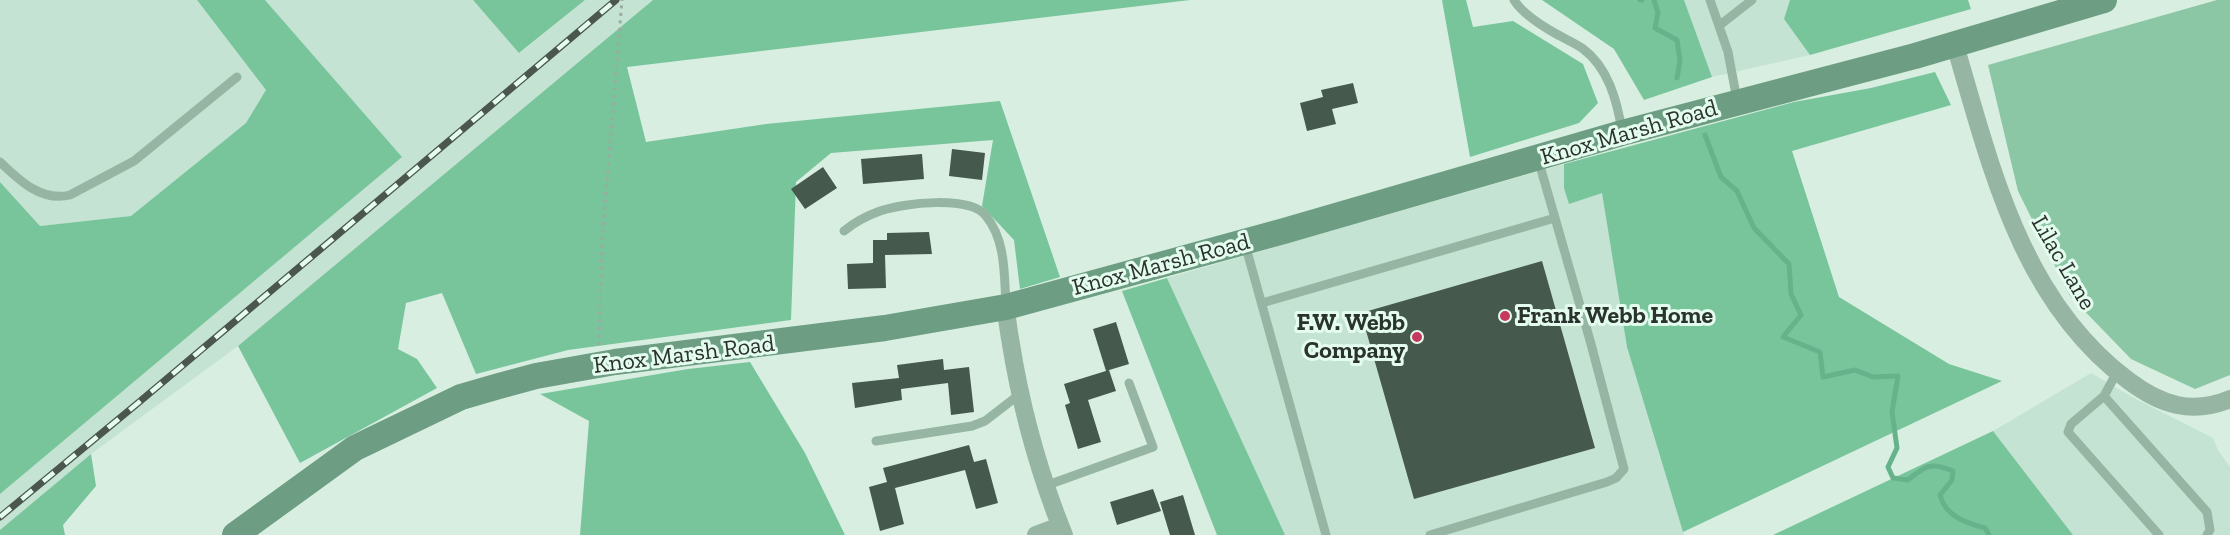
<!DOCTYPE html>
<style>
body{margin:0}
canvas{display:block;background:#d7eee0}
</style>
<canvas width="2230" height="535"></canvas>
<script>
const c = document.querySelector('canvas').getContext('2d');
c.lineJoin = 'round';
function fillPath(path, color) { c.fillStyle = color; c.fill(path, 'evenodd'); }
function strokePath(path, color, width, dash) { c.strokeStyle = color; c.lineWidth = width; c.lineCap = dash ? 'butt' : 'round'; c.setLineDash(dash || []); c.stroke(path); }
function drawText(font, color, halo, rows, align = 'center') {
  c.font = font + ' "Zilla Slab",serif'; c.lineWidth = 6; c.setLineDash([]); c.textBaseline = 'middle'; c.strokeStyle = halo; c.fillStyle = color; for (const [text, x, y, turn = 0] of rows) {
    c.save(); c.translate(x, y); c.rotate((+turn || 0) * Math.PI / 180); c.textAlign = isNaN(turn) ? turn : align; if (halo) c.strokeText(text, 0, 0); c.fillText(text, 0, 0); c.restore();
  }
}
fillPath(new Path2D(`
 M 0,0 L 197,0 L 267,90 L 246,123 L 131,216 L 40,226 L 0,182 Z
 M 265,0 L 473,0 L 520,53 L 585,0 L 653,0 L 238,346 L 91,454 L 0,530 L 0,494 L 401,157 Z
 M 1684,0 L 1790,0 L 1784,19 L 1810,55 L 1712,77 Z
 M 1564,164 L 1564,188 L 1602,192 L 1627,347 L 1684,535 L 1285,535 L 1167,278 Z
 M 2091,373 L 2136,399 L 2213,438 L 2218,450 L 2230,467 L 2230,535 L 2073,535 L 1993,431 Z`), '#c5e3d2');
fillPath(new Path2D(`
 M 2217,0 L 2230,0 L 2230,375 L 2195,389 L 2131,359 L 2070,296 L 2018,191 L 1988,65 Z`), '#8bc6a5');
fillPath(new Path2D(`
 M 197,0 L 265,0 L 402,157 L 0,494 L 0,182 L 40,226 L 131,216 L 246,123 L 266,90 Z
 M 473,0 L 585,0 L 519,53 Z
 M 653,0 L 1190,0 L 627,67 L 646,142 L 766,124 L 1000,101 L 1060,277 L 1020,289 L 1014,240 L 982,206 L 993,140 L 831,153 L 796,182 L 791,320 L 568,350 L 476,374 L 442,293 L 406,303 L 398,349 L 417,359 L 437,388 L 300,463 L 238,346 Z
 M 1442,0 L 1466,0 L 1473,27 L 1513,21 L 1583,64 L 1598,103 L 1579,123 L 1470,157 Z
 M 1542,0 L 1684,0 L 1712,77 L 1644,100 L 1614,49 Z
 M 1790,0 L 1968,0 L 1971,9 L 1810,55 L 1784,19 Z
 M 1935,72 L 1951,105 L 1792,151 L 1839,297 L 1949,364 L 2002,381 L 1683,532 L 1627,347 L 1602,193 L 1569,204 L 1564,188 L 1564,164 L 1794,102 L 1871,88 Z
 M 1167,278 L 1285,535 L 1217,535 L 1122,291 Z
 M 750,362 L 805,453 L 845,535 L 580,535 L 589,421 L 540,394 L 688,369 Z
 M 1993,431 L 2073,535 L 1773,535 Z
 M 91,454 L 96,486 L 63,525 L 65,535 L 0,535 L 0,530 Z`), '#78c59c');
strokePath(new Path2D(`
 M 1640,0 L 1642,0
 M 1654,0 L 1658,13 L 1655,28 L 1677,40 L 1680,61 L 1677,78
 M 1705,135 L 1721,177 L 1737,191 L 1754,228 L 1789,264 L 1791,294 L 1801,315 L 1783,337 L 1820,352 L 1823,377 L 1855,370 L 1873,377 L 1898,376 L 1892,412 L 1897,448 L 1888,467 L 1893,478 L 1908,480 C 1926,465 1931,462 1953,471 L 1952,480 L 1940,495 C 1945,516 1966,523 1985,528 L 1989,535`), '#66b38b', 5);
fillPath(new Path2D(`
 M 1353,83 L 1358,103 L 1332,109 L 1336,124 L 1307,131 L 1300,103 L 1323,97 L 1321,90 Z
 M 952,149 L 985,153 L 982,180 L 949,176 Z
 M 922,154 L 924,179 L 863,184 L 861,159 Z
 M 823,167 L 837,188 L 805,209 L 791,189 Z
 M 929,232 L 932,254 L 885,255 L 886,288 L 848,289 L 847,264 L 873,263 L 873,240 L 887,240 L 887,233 Z
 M 1542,261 L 1595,448 L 1414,499 L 1361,313 Z
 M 1116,322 L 1129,364 L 1106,371 L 1093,329 Z
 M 943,359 L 944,370 L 969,367 L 974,412 L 951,415 L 948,383 L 901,389 L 902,400 L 855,408 L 852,383 L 899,378 L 897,365 Z
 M 1109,370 L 1116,391 L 1088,400 L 1101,442 L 1078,449 L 1065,405 L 1070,403 L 1064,384 Z
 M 969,445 L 974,462 L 986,459 L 998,503 L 976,509 L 965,470 L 895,488 L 904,524 L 880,531 L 869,487 L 887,482 L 883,468 Z
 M 1153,489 L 1161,511 L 1117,525 L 1110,502 Z
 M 1183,495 L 1195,535 L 1170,535 L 1160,502 Z`), '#45594d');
strokePath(new Path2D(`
 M 599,345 L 602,241 L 622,0`), '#9aaca1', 3, [3, 4.5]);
strokePath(new Path2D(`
 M 1514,0 C 1523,14 1539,24 1553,32 C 1563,38 1573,42 1582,48 C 1608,67 1617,100 1622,131
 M 1710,0 L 1728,52 L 1737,100
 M 1720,25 L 1752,0
 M 0,162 C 19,180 41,202 70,195 L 134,161 L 237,77
 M 844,231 C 855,222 866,216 880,211 C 903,203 970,195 986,216 C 1006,241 1004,274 1006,304
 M 1245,244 L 1326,535
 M 1262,303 L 1555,218 L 1538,159
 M 2117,372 L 2104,396 L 2071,424 L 2068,432 L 2159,535
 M 2104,396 L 2207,512 L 2210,530 L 2207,535
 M 876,441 L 972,426 L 985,421 L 1020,394
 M 1045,486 L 1153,447 L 1129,383
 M 1430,535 L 1607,482 L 1616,478 L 1624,469 L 1591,344 L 1555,218`), '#96b6a3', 9);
strokePath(new Path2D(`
 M 1955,45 C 1991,167 2021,301 2129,381 C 2161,405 2192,415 2230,399
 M 1006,307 C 1007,325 1011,343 1014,362 C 1025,422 1041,478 1064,535
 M 1036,535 L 1060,526`), '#96b6a3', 18);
strokePath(new Path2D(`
 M 235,535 L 355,448 L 461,397 L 499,386 L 536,376 L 615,362 L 885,328 L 1006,307 L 1284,231 L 1622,133 L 1915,56 L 2104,0`), '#6d9d82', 26);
const rail = new Path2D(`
 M 0,517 L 138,403 L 616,0`);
strokePath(rail, '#4b564f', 7);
strokePath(rail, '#e4fcee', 4.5, [14]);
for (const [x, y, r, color] of [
 [1505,316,6,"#c7385e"],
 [1417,337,6,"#c7385e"]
]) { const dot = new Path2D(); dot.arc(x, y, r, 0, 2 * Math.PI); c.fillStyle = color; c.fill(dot); strokePath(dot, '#e4fcee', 2); }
drawText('24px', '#2a332e', '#e4fcee', [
 ["Knox Marsh Road",1629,133,-16],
 ["Lilac Lane",2063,263,60],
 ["Knox Marsh Road",1161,265,-15],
 ["Knox Marsh Road",684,355,-7]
]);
drawText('bold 24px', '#2a332e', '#e4fcee', [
 ["Frank Webb Home",1517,316],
 ["F.W. Webb",1405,323,"right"],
 ["Company",1405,351,"right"]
], 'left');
</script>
